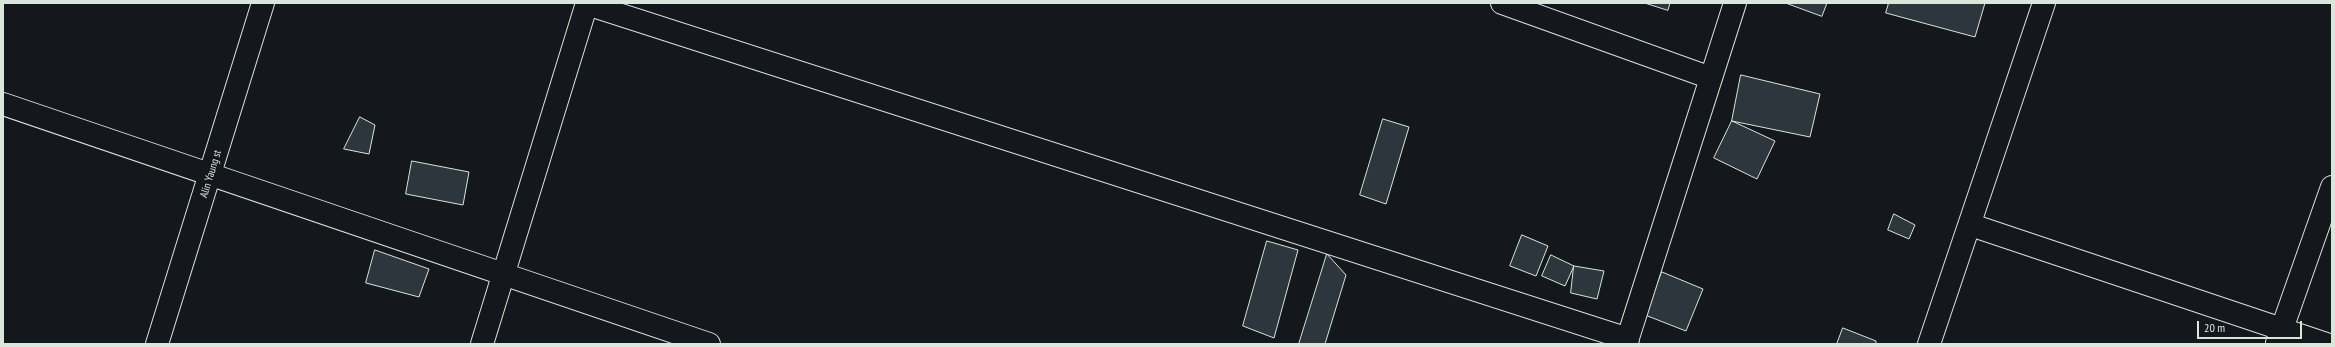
<!DOCTYPE html>
<style>
body{margin:0}
#map{position:relative;width:2335px;height:347px;overflow:hidden;background:#14181c;font-family:"PT Sans Narrow",sans-serif}
canvas{display:block}
.frame{position:absolute;inset:0;border:4px solid #d8e6dc;pointer-events:none}
.scale{position:absolute;left:2197px;top:321px;width:105px;height:18px;box-sizing:border-box;border:2px solid #d8e6dc;border-top:0;padding-left:5px;font-size:12px;line-height:14px;white-space:nowrap;color:#d8e6dc;-webkit-text-stroke:3px #14181c;paint-order:stroke}
</style>
<div id="map">
<canvas width="2335" height="347"></canvas>
<div class="frame"></div>
<div class="scale">20 m</div>
</div>
<script>
const c = document.querySelector('canvas').getContext('2d');
c.lineJoin = 'round';
function fillPath(path, color) { c.fillStyle = color; c.fill(path, 'evenodd'); }
function strokePath(path, color, width, dash) { c.strokeStyle = color; c.lineWidth = width; c.lineCap = dash ? 'butt' : 'round'; c.setLineDash(dash || []); c.stroke(path); }
function drawText(font, color, halo, rows, align = 'center') {
  c.font = font + ' "PT Sans Narrow",sans-serif'; c.lineWidth = 3; c.setLineDash([]); c.textBaseline = 'middle'; c.strokeStyle = halo; c.fillStyle = color; for (const [text, x, y, turn = 0] of rows) {
    c.save(); c.translate(x, y); c.rotate((+turn || 0) * Math.PI / 180); c.textAlign = isNaN(turn) ? turn : align; if (halo) c.strokeText(text, 0, 0); c.fillText(text, 0, 0); c.restore();
  }
}
const building = new Path2D(`
 M 1645,3 L 1670,3 L 1668,10 Z
 M 1786,3 L 1827,3 L 1822,16 Z
 M 1889,3 L 1985,3 L 1975,37 L 1886,13 Z
 M 1741,75 L 1820,94 L 1810,137 L 1732,121 Z
 M 360,117 L 375,125 L 369,154 L 344,149 Z
 M 1383,119 L 1409,127 L 1386,204 L 1360,195 Z
 M 1732,121 L 1775,141 L 1757,179 L 1714,158 Z
 M 412,161 L 469,172 L 463,205 L 406,194 Z
 M 1894,214 L 1915,225 L 1909,239 L 1888,230 Z
 M 1522,235 L 1548,246 L 1536,276 L 1510,266 Z
 M 1267,241 L 1298,250 L 1274,338 L 1243,326 Z
 M 375,250 L 429,269 L 419,297 L 366,283 Z
 M 1327,254 L 1346,275 L 1325,344 L 1299,344 Z
 M 1551,255 L 1574,266 L 1565,286 L 1542,276 Z
 M 1574,266 L 1604,271 L 1597,299 L 1571,293 Z
 M 1662,272 L 1703,289 L 1686,331 L 1645,315 Z
 M 1843,328 L 1876,341 L 1876,344 L 1837,344 Z`);
fillPath(building, '#2c363c');
strokePath(building, '#d8e6dc', 1);
const street = new Path2D(`
 M 1502,3 L 1711,78
 M 587,4 L 1628,339
 M 3,104 L 709,344
 M 1971,225 L 2326,344
 M 2277,343 L 2332,187
 M 157,344 L 263,3
 M 482,344 L 587,3
 M 1626,344 L 1735,3
 M 1929,344 L 2044,3`);
strokePath(street, '#d8e6dc', 24);
strokePath(street, '#14181c', 22);
drawText('11px', '#d8e6dc', '#14181c', [
 ["Alin Yaung st",211,174,-73]
]);
</script>
